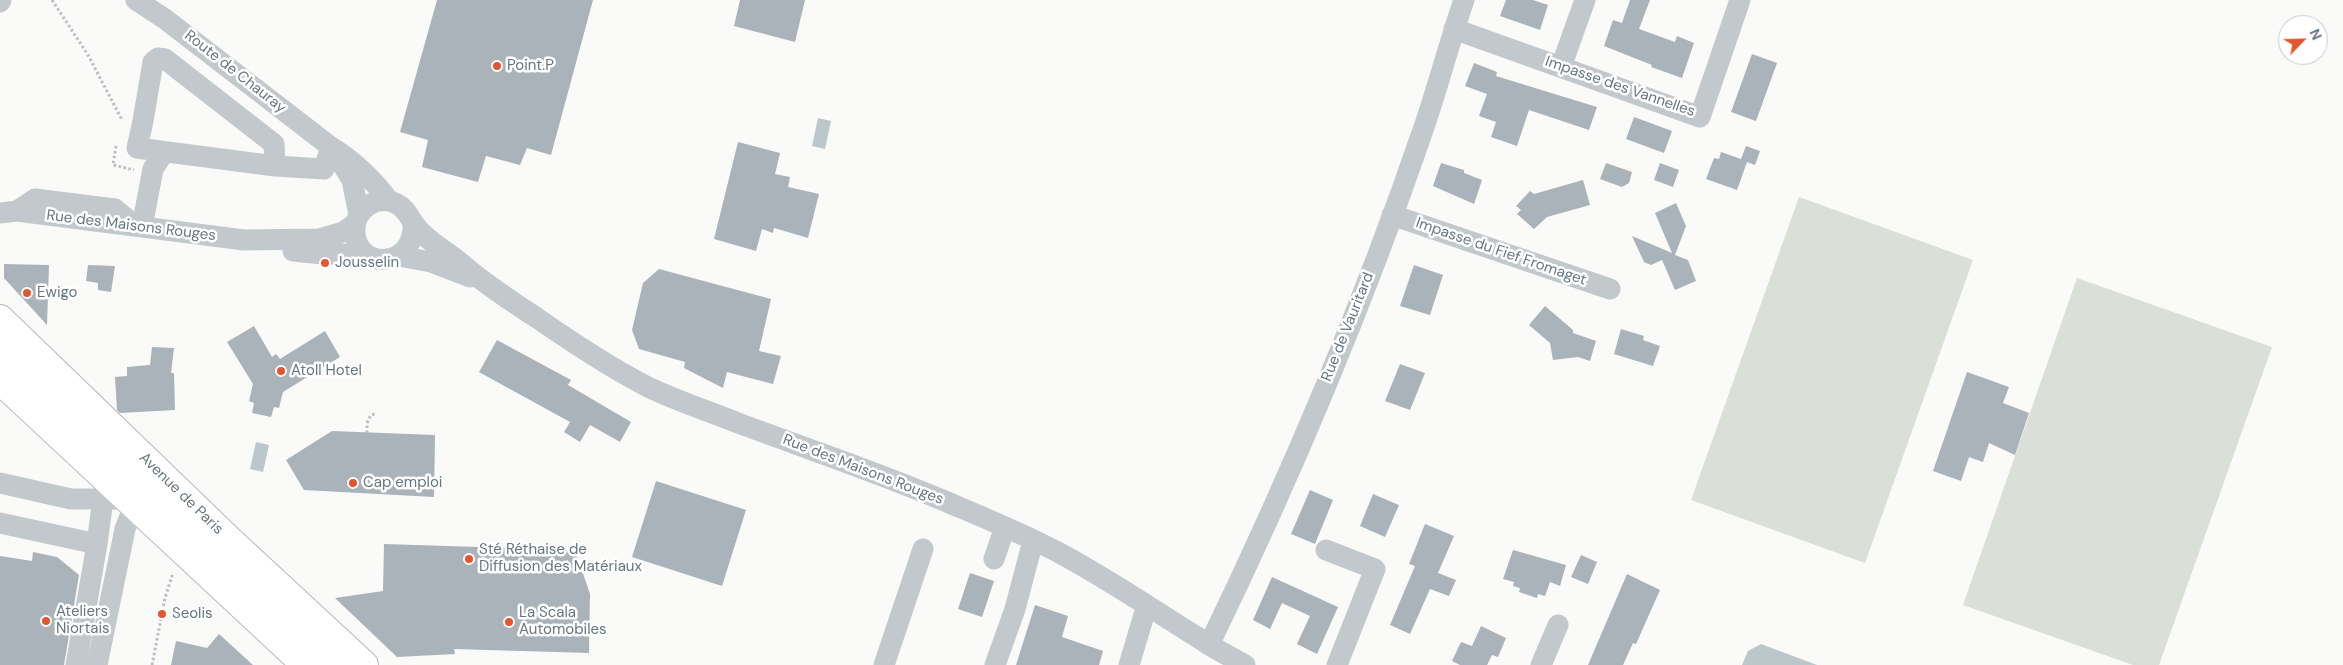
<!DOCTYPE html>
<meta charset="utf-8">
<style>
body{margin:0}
#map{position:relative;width:2343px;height:665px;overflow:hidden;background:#fafaf8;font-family:"DM Sans",sans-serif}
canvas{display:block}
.north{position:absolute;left:2278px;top:15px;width:50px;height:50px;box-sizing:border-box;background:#fff;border:1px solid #c1c8cd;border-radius:50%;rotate:66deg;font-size:14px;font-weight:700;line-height:20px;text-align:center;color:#657683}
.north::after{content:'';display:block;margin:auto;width:18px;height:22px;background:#e4572e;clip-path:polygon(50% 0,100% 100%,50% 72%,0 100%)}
</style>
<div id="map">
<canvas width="2343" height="665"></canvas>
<div class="north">N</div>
</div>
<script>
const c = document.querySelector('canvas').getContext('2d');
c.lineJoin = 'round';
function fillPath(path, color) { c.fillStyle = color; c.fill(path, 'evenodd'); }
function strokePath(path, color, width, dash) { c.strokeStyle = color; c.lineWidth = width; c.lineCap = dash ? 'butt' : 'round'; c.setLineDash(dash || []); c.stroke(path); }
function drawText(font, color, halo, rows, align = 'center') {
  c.font = font + ' "DM Sans",sans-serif'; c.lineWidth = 5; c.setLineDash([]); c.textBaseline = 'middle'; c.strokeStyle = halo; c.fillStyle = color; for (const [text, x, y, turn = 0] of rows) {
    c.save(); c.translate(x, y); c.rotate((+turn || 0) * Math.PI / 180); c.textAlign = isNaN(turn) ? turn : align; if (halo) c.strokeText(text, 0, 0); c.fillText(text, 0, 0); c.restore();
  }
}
fillPath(new Path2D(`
 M 1799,197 L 1973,260 L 1865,563 L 1691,500 Z
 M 2077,278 L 2272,347 L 2159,665 L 2133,665 L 1963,605 Z`), '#dadfd7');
fillPath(new Path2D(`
 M 818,118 L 831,121 L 825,149 L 812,146 Z
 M 256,442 L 269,445 L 263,472 L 250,469 Z
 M 1761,644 L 1817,665 L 1742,665 L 1748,651 Z`), '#bbc7cb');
fillPath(new Path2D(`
 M 437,0 L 593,0 L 551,155 L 527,148 L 520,165 L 486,156 L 478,182 L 422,167 L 428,140 L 400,132 Z
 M 740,0 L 805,0 L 795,42 L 734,26 Z
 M 1506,0 L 1533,0 L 1548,5 L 1540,30 L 1500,16 Z
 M 1630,0 L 1650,0 L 1639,29 L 1675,42 L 1677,36 L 1694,43 L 1682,78 L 1651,67 L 1652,65 L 1604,46 L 1613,20 L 1622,23 Z
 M 1752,54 L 1777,63 L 1756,121 L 1731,112 Z
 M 1474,63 L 1497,72 L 1496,76 L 1597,107 L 1589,130 L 1529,110 L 1517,146 L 1491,137 L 1496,122 L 1479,116 L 1487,94 L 1465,86 Z
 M 1634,117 L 1672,131 L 1664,153 L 1626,139 Z
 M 738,142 L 780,153 L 775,174 L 790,177 L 788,187 L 819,194 L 808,238 L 774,228 L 773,233 L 762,229 L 756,251 L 714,239 Z
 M 1746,146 L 1760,151 L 1755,165 L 1747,162 L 1737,190 L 1706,179 L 1714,158 L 1719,159 L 1721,152 L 1741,159 Z
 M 1441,163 L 1464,170 L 1464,173 L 1482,180 L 1474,204 L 1433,186 Z
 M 1606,163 L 1632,172 L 1629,183 L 1622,187 L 1600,179 Z
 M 1660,163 L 1679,170 L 1673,187 L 1654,180 Z
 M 1583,180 L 1590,205 L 1547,217 L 1534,229 L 1517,214 L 1521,210 L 1516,206 L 1530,191 L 1534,194 Z
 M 1676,203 L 1686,226 L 1675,255 L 1688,260 L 1696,281 L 1675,290 L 1662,260 L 1651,265 L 1644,262 L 1632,236 L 1672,253 L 1655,213 Z
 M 4,264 L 49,265 L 47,325 L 4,278 Z
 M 88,265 L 115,266 L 111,292 L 98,290 L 98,283 L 86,281 Z
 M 1414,265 L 1443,275 L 1430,315 L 1400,306 Z
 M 659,269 L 771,299 L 759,351 L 781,356 L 773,384 L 727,372 L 723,388 L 684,368 L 685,362 L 639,349 L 632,330 L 643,283 Z
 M 1545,306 L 1573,330 L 1573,333 L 1596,341 L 1590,361 L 1578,357 L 1553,360 L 1550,343 L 1529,325 Z
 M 254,326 L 272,357 L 276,354 L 280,359 L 325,331 L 340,357 L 283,392 L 279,408 L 274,407 L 271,417 L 252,413 L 254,403 L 249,401 L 253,384 L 227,342 Z
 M 1621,329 L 1644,336 L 1643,340 L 1660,346 L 1653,366 L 1614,354 Z
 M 497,340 L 571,380 L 568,385 L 631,422 L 620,442 L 590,425 L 580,442 L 564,432 L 570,422 L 479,372 Z
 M 152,347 L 174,348 L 171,373 L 174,373 L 175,410 L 120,413 L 117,410 L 115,377 L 127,376 L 127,367 L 150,365 Z
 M 1400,364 L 1425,373 L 1410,410 L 1385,401 Z
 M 1967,372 L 2009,387 L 2003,403 L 2029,413 L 2015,455 L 1989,443 L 1983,462 L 1969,457 L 1961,481 L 1933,471 Z
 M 332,431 L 435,435 L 434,497 L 304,490 L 286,460 Z
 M 656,481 L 746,510 L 722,586 L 632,557 Z
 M 1310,490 L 1333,500 L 1315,544 L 1291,534 Z
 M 1373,494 L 1399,505 L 1385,537 L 1360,526 Z
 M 1425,524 L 1454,536 L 1438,573 L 1456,580 L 1449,596 L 1430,589 L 1410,634 L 1390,625 L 1415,566 L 1409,564 Z
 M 384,544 L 575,550 L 590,594 L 589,653 L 454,649 L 455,654 L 397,657 L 335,598 L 383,591 Z
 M 1513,550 L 1566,565 L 1560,586 L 1550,582 L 1545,596 L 1538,594 L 1537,598 L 1519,592 L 1520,588 L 1513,586 L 1514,582 L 1503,579 Z
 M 33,552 L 57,557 L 79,575 L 64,665 L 0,665 L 0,556 L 32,561 Z
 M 1581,555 L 1597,562 L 1588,584 L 1571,577 Z
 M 970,573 L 994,581 L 982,617 L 958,609 Z
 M 1627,574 L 1660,590 L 1636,644 L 1633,643 L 1623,665 L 1588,665 Z
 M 1272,577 L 1338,607 L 1317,654 L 1297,644 L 1310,616 L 1282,603 L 1270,629 L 1253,620 Z
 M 1035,605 L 1068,616 L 1062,637 L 1103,651 L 1099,665 L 1016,665 Z
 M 1481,626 L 1506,638 L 1498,657 L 1492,655 L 1487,665 L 1460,665 L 1452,661 L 1461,642 L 1472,646 Z
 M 219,634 L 253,665 L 171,665 L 176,641 L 207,648 Z`), '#aab3b9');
const major = new Path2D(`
 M 0,319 L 227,538 L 364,665
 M 0,353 L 335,665
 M 0,380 L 306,665`);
strokePath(major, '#b5babe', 30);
strokePath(new Path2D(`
 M 52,0 L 88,55 L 121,118 L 121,120
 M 116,146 L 113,165 L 134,170
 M 367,433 L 367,423 L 371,415 L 375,414
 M 152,665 L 165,598 L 173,573`), '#bbbfc2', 3, [2.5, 2.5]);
strokePath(new Path2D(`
 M 136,0 L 165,19 L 331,147 C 355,162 372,178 389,201
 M 0,2 L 1,0
 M 1454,29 L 1700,117 L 1740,0
 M 1561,67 L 1585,0
 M 337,156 L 352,180 L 359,215
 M 275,166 L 274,144 L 165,59 L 158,58 L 153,62 L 143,121 L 137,148 L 275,166 L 324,169 L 331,147
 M 17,211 L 35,199 L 115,209 L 135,226
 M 0,213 L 17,211 L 244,240 L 319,239 L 343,232 L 355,224
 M 1392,215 L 1610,289
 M 413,224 C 415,268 358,271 355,233 C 353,210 377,193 397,204 C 407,209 409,218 415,225 C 427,242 448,251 463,265 C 486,285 511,301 537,318 C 573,343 609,367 648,387 C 677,401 708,411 738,423 C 805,448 874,471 940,499 C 982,517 1025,534 1065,556 C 1113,582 1158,613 1205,642 C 1218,651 1232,657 1245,665
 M 142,227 L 153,169 L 164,152
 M 293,251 L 323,254 L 366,254
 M 399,256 L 431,262 L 470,277
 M 0,483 L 71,499 L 116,499
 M 0,523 L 97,544
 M 1326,550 L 1375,569 L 1337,665
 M 994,559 L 1005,527
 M 1209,645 C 1290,478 1363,305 1423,130 C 1438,87 1449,43 1464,0
 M 76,665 L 97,544 L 103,499
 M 97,665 L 125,529 L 134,506
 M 884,665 L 923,549
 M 995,665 L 1015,609 L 1033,541
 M 1129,665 L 1147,605
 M 1541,665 L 1558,625`), '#c3c8cc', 21);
strokePath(major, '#fff', 28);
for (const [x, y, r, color] of [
 [497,66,5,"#e4572e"],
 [325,263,5,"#e4572e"],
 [27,293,5,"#e4572e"],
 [281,371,5,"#e4572e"],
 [353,483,5,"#e4572e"],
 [469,559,5,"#e4572e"],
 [162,614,5,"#e4572e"],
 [46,621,5,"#e4572e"],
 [509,622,5,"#e4572e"]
]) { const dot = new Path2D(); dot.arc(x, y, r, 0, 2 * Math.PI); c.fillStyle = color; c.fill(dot); strokePath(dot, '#fff', 2); }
drawText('15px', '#657683', '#fff', [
 ["Point.P",507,66],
 ["Jousselin",335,263],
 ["Ewigo",37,293],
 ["Atoll Hotel",291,371],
 ["Cap emploi",363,483],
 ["Sté Réthaise de",479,550],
 ["Diffusion des Matériaux",479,567],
 ["Ateliers",56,612],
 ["Niortais",56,629],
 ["La Scala",519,613],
 ["Automobiles",519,630],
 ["Seolis",172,614]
], 'left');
drawText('15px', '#657683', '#fff', [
 ["Route de Chauray",235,72,38],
 ["Impasse des Vannelles",1620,87,19],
 ["Rue des Maisons Rouges",131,226,7],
 ["Impasse du Fief Fromaget",1501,252,19],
 ["Rue de Vauritard",1348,327,-68],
 ["Rue des Maisons Rouges",863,470,21],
 ["Avenue de Paris",181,494,44]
]);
</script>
